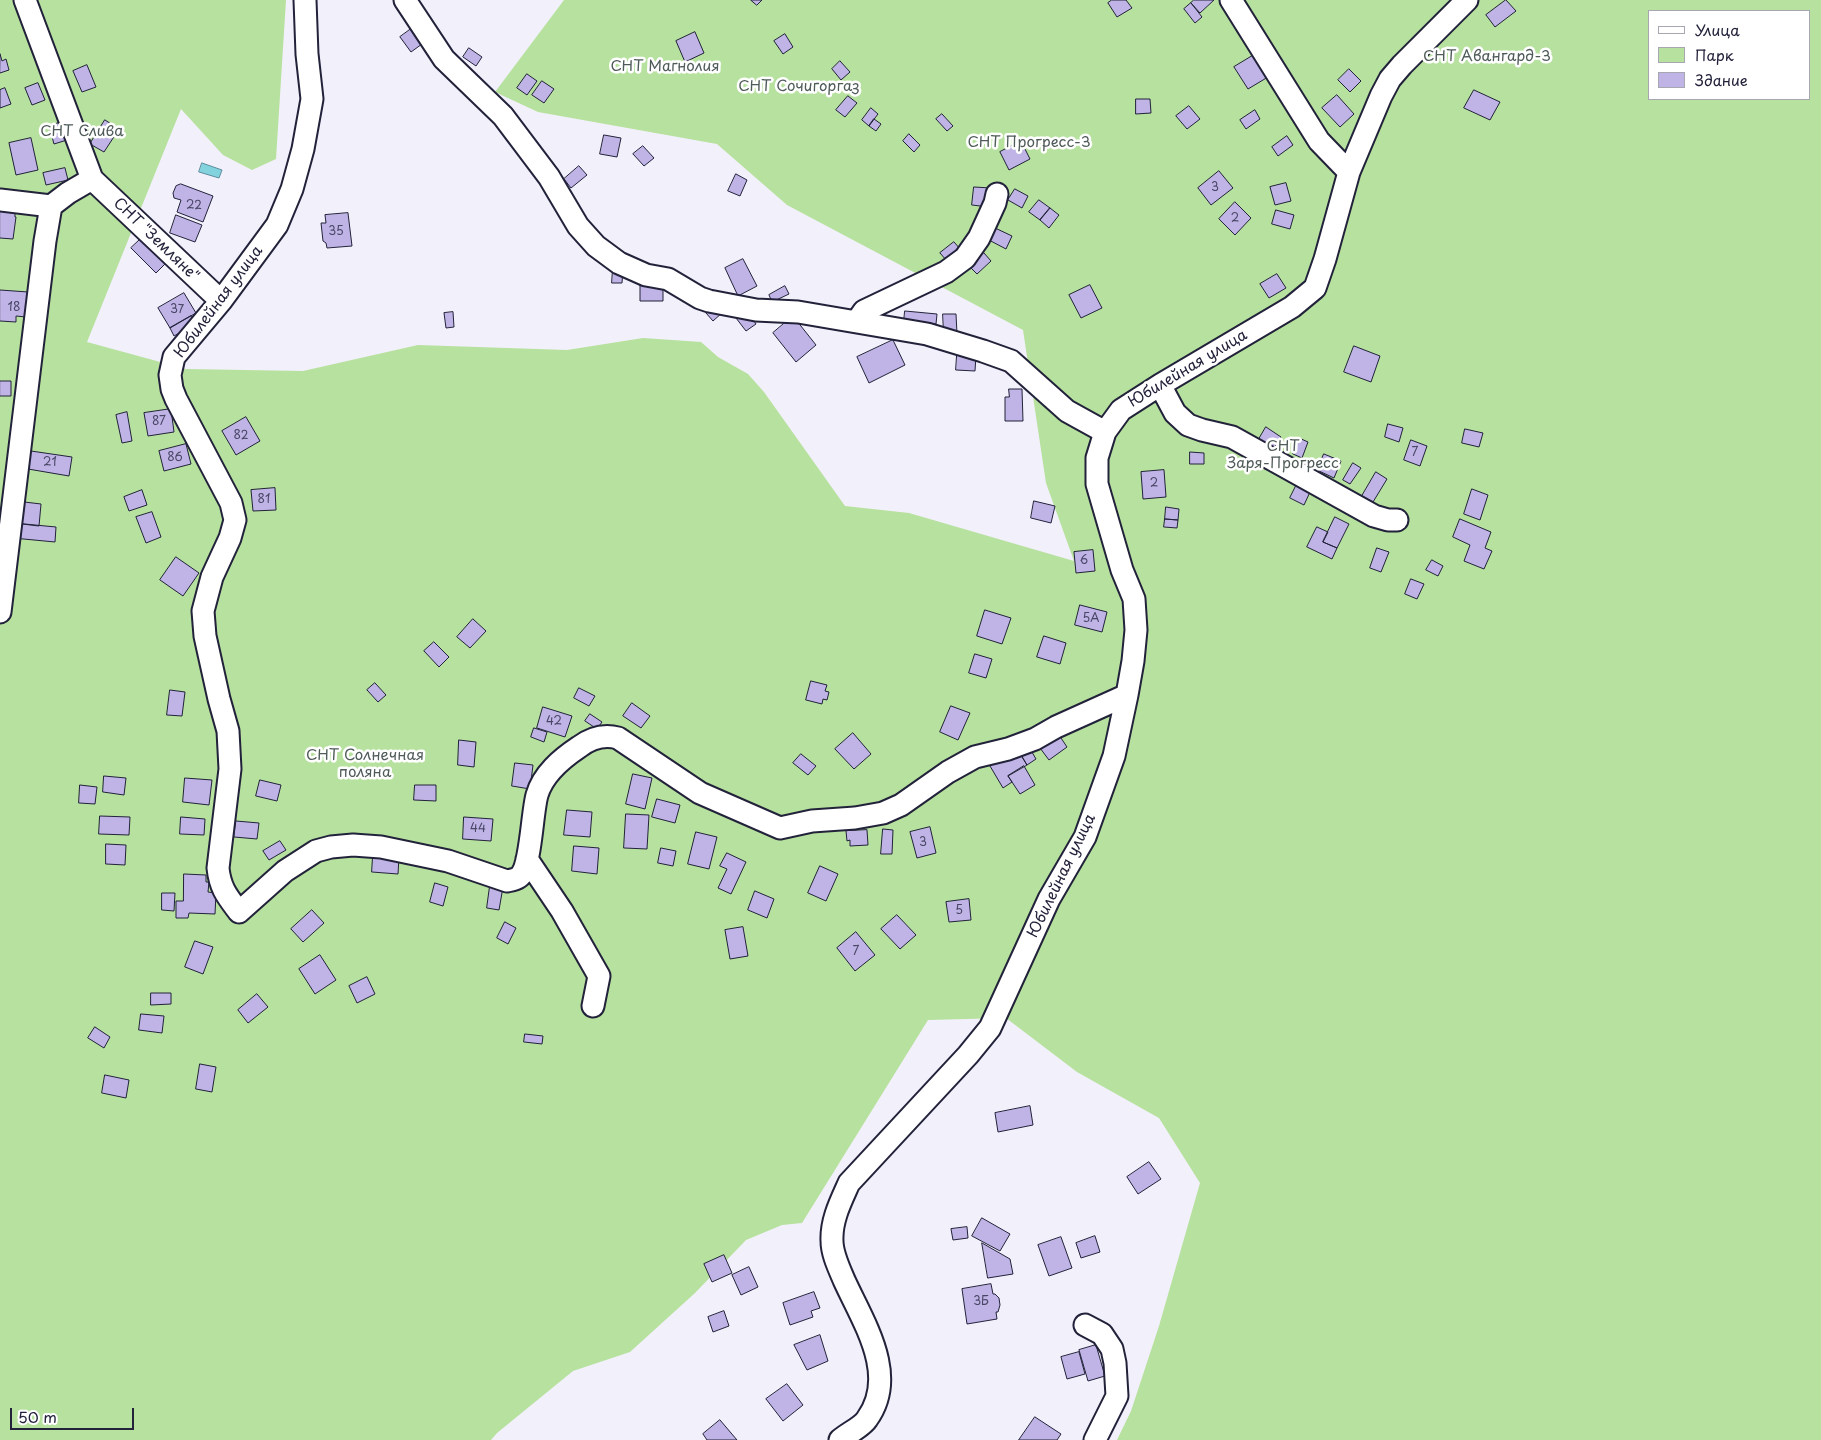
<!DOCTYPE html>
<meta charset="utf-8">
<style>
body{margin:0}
#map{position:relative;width:1821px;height:1440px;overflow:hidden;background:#f2f0fa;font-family:"Playpen Sans",sans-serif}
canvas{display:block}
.legend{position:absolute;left:1648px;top:10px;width:162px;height:90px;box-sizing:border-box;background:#fff;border:1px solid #a7a7b1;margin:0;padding:6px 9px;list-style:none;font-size:15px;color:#22223b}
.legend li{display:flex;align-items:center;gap:10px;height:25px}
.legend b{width:25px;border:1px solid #a7a7b1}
.scale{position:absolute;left:10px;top:1408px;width:124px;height:22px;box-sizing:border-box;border:2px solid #22223b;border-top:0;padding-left:6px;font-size:15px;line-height:18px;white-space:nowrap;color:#22223b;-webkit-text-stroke:4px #fff;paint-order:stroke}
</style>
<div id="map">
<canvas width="1821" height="1440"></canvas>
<ul class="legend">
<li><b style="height:6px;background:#fff"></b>Улица</li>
<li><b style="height:14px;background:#b7e19e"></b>Парк</li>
<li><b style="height:14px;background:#bfb4e5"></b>Здание</li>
</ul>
<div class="scale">50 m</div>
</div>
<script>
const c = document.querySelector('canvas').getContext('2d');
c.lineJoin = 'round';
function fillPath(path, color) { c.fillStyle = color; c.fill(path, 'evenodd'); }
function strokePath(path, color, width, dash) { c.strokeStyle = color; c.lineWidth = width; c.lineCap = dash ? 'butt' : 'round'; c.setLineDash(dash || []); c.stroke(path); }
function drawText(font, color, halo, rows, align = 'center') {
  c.font = font + ' "Playpen Sans",sans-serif'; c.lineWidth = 5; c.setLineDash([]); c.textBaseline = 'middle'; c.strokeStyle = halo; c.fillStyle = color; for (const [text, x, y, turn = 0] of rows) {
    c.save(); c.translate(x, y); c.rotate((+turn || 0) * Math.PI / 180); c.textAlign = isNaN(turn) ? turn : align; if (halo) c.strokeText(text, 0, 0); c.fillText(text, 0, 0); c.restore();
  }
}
fillPath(new Path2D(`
 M 0,0 L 286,0 L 276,159 L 252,170 L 223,155 L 181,109 L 87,342 L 186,369 L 303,371 L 418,345 L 567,350 L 643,338 L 701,342 L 718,357 L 748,374 L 764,392 L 845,506 L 909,513 L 1074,561 L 1046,483 L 1023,330 L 787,205 L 717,144 L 538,112 L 495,92 L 564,0 L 1821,0 L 1821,1440 L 1117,1440 L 1131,1411 L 1159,1326 L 1200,1183 L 1159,1118 L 1077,1072 L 1006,1018 L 928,1020 L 802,1223 L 782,1225 L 746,1240 L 695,1293 L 630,1352 L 573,1371 L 497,1433 L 491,1440 L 0,1440 ZM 1650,11 L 1810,11 L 1810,99 L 1650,99 Z`), '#b7e19e');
const water = new Path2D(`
 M 202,163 L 222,170 L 219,178 L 199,172 Z`);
fillPath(water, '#83d3de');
strokePath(water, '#5c8c9d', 1);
const building = new Path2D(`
 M 751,0 L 762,0 L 757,5 Z
 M 1112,0 L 1126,0 L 1132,8 L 1117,17 L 1108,3 Z
 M 1194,0 L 1214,0 L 1200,13 L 1191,3 Z
 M 1506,0 L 1516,11 L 1495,27 L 1486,15 Z
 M 1191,3 L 1202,17 L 1195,23 L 1184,9 Z
 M 411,29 L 422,44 L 411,52 L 400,37 Z
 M 695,32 L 704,53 L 685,62 L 676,41 Z
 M 785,34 L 793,47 L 783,54 L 774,41 Z
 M 469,48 L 482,57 L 476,66 L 463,57 Z
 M 0,54 L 2,61 L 6,59 L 9,70 L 0,73 Z
 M 1254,55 L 1268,77 L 1248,89 L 1234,67 Z
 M 840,61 L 850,72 L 841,80 L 832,69 Z
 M 87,65 L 96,87 L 82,92 L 73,71 Z
 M 1349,69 L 1361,81 L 1350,92 L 1338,80 Z
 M 527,74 L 537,81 L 527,95 L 517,88 Z
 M 542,81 L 554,89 L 544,103 L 532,95 Z
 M 38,83 L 45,100 L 32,105 L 25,88 Z
 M 5,88 L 11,104 L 0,108 L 0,90 Z
 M 1474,90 L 1500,102 L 1490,120 L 1464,108 Z
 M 1337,95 L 1354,114 L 1340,127 L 1322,108 Z
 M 848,96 L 857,103 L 845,117 L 836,110 Z
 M 1136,99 L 1150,99 L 1151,113 L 1136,114 Z
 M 1189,106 L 1200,119 L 1187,129 L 1176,116 Z
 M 871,108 L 878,114 L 869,126 L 862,120 Z
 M 1255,110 L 1260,119 L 1246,129 L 1240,120 Z
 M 942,114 L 953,126 L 947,131 L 936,119 Z
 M 874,119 L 881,124 L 876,131 L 869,126 Z
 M 105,120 L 119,129 L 104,152 L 90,144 Z
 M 62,122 L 67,140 L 54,144 L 49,126 Z
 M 909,134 L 920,145 L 914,152 L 903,141 Z
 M 604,135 L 621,138 L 617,157 L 600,154 Z
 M 1287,136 L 1293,145 L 1278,156 L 1272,147 Z
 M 31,138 L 38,170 L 16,175 L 9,143 Z
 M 1021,141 L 1030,159 L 1009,170 L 1000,152 Z
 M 643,146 L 654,158 L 644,166 L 633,154 Z
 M 579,166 L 587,175 L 571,188 L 564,179 Z
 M 65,168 L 68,180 L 46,185 L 43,173 Z
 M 1219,171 L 1233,188 L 1211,205 L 1198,188 Z
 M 736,174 L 747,180 L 740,196 L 728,191 Z
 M 1286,183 L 1291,201 L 1275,205 L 1270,187 Z
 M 181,184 L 213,196 L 203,222 L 177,212 L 181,200 L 174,198 L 173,193 L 176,186 Z
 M 974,187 L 991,188 L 988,207 L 972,205 Z
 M 1015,189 L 1028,196 L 1022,208 L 1008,200 Z
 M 1039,200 L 1050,208 L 1040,220 L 1029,212 Z
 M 1235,202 L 1251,218 L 1235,235 L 1219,219 Z
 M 0,208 L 15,209 L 15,217 L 16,217 L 13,239 L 0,238 Z
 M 1050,208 L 1059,215 L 1049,228 L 1040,220 Z
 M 1276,210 L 1294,215 L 1290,229 L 1272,224 Z
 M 348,213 L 352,246 L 327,248 L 326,243 L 323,241 L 321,223 L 326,223 L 325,215 Z
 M 176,215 L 202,225 L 195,242 L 170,233 Z
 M 993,227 L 1012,236 L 1006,249 L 987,239 Z
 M 146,234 L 171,258 L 156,273 L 131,248 Z
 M 954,242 L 961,250 L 947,261 L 940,253 Z
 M 984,253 L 991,261 L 977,274 L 969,266 Z
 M 743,259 L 757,286 L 738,296 L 725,268 Z
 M 613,268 L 623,269 L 622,283 L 612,283 Z
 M 1277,274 L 1286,288 L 1269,298 L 1260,284 Z
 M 663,281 L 663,301 L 640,301 L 640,282 Z
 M 1090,285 L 1102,308 L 1081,318 L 1069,295 Z
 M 785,286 L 789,294 L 772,302 L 769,295 Z
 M 0,290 L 28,292 L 26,317 L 16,316 L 16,322 L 0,321 Z
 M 184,293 L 196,313 L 170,328 L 158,308 Z
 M 716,305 L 723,312 L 713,321 L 706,313 Z
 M 747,310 L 756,324 L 746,331 L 736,318 Z
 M 905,311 L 937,314 L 936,324 L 904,322 Z
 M 453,312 L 454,327 L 446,328 L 444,313 Z
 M 943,314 L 956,314 L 957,334 L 944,334 Z
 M 191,316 L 195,324 L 174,336 L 170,328 Z
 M 793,316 L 816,345 L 796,362 L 773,333 Z
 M 893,340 L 905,365 L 869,383 L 857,357 Z
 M 1354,346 L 1380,356 L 1371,382 L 1344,372 Z
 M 957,355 L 976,355 L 975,371 L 956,370 Z
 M 0,381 L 11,381 L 11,396 L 0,396 Z
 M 1009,389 L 1022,389 L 1023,421 L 1005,421 L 1005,397 L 1009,397 Z
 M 171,409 L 174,432 L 148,436 L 144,413 Z
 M 127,412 L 132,441 L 122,443 L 116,415 Z
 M 246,417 L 260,441 L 236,455 L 222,431 Z
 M 1388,424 L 1403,428 L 1399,442 L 1385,437 Z
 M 1266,427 L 1281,437 L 1274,448 L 1259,439 Z
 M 1465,429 L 1483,433 L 1479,447 L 1462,443 Z
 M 1299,438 L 1308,442 L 1302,458 L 1293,454 Z
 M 1411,440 L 1427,446 L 1420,466 L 1404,460 Z
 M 186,444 L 191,464 L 164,471 L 159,451 Z
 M 31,451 L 72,457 L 69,476 L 28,469 Z
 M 1190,452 L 1204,453 L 1204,464 L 1190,464 Z
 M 1324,454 L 1341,461 L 1334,478 L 1317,470 Z
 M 1353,463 L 1361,468 L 1350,484 L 1343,480 Z
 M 1164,470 L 1166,497 L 1143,499 L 1141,472 Z
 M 1376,472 L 1387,479 L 1373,502 L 1362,496 Z
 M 1296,486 L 1310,492 L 1304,505 L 1290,498 Z
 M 275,488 L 276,510 L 253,511 L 251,490 Z
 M 1472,489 L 1488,495 L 1480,520 L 1464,514 Z
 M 142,490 L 147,505 L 129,511 L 124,497 Z
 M 16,501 L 41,504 L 39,526 L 14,523 Z
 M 1034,501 L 1055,506 L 1051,523 L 1031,518 Z
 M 1166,507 L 1179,509 L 1178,520 L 1165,519 Z
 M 152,512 L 161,537 L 146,543 L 136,517 Z
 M 1335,517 L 1349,524 L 1337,548 L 1323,542 Z
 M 1165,519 L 1178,520 L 1177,528 L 1164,527 Z
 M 1460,519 L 1491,532 L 1485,548 L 1492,551 L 1484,569 L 1464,561 L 1470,545 L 1453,537 Z
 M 14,523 L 56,527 L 55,542 L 13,538 Z
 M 1317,527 L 1328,532 L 1323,542 L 1337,548 L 1332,559 L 1307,547 Z
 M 1377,548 L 1389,552 L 1381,572 L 1370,568 Z
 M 1093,550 L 1095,571 L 1076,573 L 1074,552 Z
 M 176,557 L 199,573 L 183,596 L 160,580 Z
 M 1432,560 L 1443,566 L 1438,576 L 1426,570 Z
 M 1411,579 L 1424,584 L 1417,599 L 1405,594 Z
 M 1080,605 L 1107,612 L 1102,632 L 1075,625 Z
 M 985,610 L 1011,618 L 1002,644 L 977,636 Z
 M 473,619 L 486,631 L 470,648 L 457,637 Z
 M 1044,636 L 1066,643 L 1060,664 L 1037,657 Z
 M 434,642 L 449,657 L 439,667 L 424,651 Z
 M 975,654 L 992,659 L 986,678 L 969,673 Z
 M 811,681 L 827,685 L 825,691 L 829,692 L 827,700 L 823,699 L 822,704 L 806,700 Z
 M 375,683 L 386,695 L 378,702 L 367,690 Z
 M 579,688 L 595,696 L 589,706 L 574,698 Z
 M 170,690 L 185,692 L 182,716 L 167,715 Z
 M 632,703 L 650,716 L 641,728 L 623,716 Z
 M 951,706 L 970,713 L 958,740 L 940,732 Z
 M 543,707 L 572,716 L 565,737 L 537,728 Z
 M 590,714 L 602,722 L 597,729 L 585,721 Z
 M 534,728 L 547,732 L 544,742 L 531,737 Z
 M 853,733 L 871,754 L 854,769 L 835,749 Z
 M 1059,735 L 1067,747 L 1049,760 L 1040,748 Z
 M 459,740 L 476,742 L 474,767 L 458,765 Z
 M 1029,747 L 1036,759 L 1027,765 L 1020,753 Z
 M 1017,749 L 1027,765 L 1008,776 L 1012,782 L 1003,788 L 990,766 Z
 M 801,754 L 816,766 L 808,775 L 793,763 Z
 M 515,763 L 533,765 L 530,789 L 512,786 Z
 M 1024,766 L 1035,785 L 1020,794 L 1008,776 Z
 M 633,774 L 652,778 L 645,809 L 626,804 Z
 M 104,776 L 126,778 L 124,795 L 103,792 Z
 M 185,778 L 212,780 L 209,805 L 183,802 Z
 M 260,780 L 281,785 L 277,801 L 256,796 Z
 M 80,785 L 97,787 L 95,804 L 79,803 Z
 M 415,785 L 436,785 L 436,801 L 414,800 Z
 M 657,799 L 680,805 L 675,823 L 652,817 Z
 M 567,810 L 592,812 L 590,837 L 564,835 Z
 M 626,814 L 649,815 L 647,849 L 624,848 Z
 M 100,816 L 130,817 L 129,835 L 99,834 Z
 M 181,817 L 205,819 L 204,835 L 180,834 Z
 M 464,817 L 493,819 L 491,841 L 463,839 Z
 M 236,821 L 259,823 L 257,839 L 234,837 Z
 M 930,827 L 936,853 L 917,858 L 910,832 Z
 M 883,829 L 893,830 L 892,854 L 881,854 Z
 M 867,830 L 868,845 L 850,846 L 850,840 L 847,841 L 846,831 Z
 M 696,832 L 717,837 L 709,869 L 688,864 Z
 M 280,841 L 286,850 L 269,860 L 263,851 Z
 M 106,844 L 126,845 L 125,865 L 106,864 Z
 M 574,846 L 599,848 L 597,874 L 572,871 Z
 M 661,848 L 676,851 L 673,866 L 658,863 Z
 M 727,853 L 746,862 L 731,894 L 718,888 L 727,869 L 720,866 Z
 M 373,856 L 399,857 L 398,874 L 372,872 Z
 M 820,866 L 838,874 L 826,901 L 808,893 Z
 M 184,874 L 206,875 L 206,882 L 209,882 L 208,892 L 216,893 L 215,914 L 189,913 L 188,918 L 176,918 L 176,901 L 183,901 Z
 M 435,883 L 448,887 L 443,906 L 430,902 Z
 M 490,886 L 503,887 L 499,910 L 487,908 Z
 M 755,891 L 774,899 L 767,918 L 748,910 Z
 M 162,893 L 175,893 L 174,911 L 162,910 Z
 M 969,899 L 971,920 L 949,922 L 946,902 Z
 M 312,910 L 324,923 L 303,942 L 291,929 Z
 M 897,915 L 916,935 L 900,949 L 881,929 Z
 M 505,922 L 516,928 L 508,944 L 497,938 Z
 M 743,927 L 748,956 L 730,959 L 725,930 Z
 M 856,932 L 875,955 L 855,971 L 837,948 Z
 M 195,941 L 213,947 L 203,974 L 185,967 Z
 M 320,955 L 336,980 L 315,994 L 299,969 Z
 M 367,977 L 375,994 L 357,1003 L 349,986 Z
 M 151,993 L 171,993 L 171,1004 L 151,1005 Z
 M 257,994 L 268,1007 L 248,1023 L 238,1010 Z
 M 141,1014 L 164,1016 L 162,1033 L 139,1030 Z
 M 95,1027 L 110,1037 L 104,1048 L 88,1038 Z
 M 525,1034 L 543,1036 L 542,1044 L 524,1042 Z
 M 200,1064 L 216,1067 L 212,1092 L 196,1089 Z
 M 105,1075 L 129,1080 L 126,1098 L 102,1093 Z
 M 1030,1106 L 1033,1125 L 998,1132 L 995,1113 Z
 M 1149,1162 L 1161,1179 L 1138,1194 L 1127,1177 Z
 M 982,1218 L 1010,1234 L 1000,1251 L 972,1236 Z
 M 967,1227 L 968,1238 L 953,1240 L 951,1229 Z
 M 1095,1236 L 1100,1252 L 1081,1258 L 1076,1243 Z
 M 1061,1237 L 1072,1268 L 1049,1276 L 1038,1245 Z
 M 982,1243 L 1010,1259 L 1013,1274 L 988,1278 Z
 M 724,1255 L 732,1273 L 712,1282 L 704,1264 Z
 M 749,1267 L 758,1287 L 741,1295 L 732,1275 Z
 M 991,1284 L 993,1294 L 995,1294 L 999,1298 L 1000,1305 L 998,1312 L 996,1312 L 997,1319 L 967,1324 L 962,1289 Z
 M 814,1292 L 820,1308 L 811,1311 L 813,1317 L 790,1325 L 783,1303 Z
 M 724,1311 L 729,1326 L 713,1332 L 708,1317 Z
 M 820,1335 L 828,1361 L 807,1370 L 794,1345 Z
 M 1096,1345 L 1105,1376 L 1088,1381 L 1079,1350 Z
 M 1079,1352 L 1085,1374 L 1067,1379 L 1061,1357 Z
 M 787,1384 L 803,1405 L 783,1421 L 766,1399 Z
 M 1035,1417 L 1061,1434 L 1057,1440 L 1019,1440 Z
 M 720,1420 L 737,1440 L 707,1440 L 703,1434 Z`);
fillPath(building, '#bfb4e5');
strokePath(building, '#22223b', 1);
const minor = new Path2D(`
 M 25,0 L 92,179 L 221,301
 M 305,0 L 307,54 L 312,99 L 303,149 L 292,189 L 277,225 L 221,301 L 174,357 L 170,375 L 172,389 L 176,399 L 231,503 L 235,520 L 230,538 L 212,577 L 203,611 L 205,636 L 219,699 L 228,731 L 230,769 L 218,868 C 220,888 227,896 239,912 L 285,871 L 316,851 L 331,847 L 353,845 L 381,847 L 448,861 L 507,881 C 512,880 518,879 521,875 C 531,863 532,813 537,795 C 543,774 561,759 579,747 C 591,738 603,734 618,738 L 700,793 L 780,828 L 812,821 L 855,818 L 883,813 L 901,805 L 948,772 L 975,757 L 1008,749 L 1035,739 L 1056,727 L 1127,695
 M 405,0 L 444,59 L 503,116 L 549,177 L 578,226 L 596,246 L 619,263 L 646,275 L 668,279 L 700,298 L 709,301 L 756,310 L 798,312 L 927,334 L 983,351 L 1011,361 L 1067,411 L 1105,432
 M 1231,0 L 1319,141 L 1349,172
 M 0,200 L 51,206
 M 857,321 L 864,311 L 946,272 L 965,258 L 979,238 L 995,203 L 997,194
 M 1160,385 L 1175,413 L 1188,425 L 1202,430 L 1232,437 L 1374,516 L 1388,520 L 1397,520
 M 0,612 L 45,241 L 51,206 L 68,193 L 92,179
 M 527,859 L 562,911 L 599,976 L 593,1006
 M 1085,1325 L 1102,1334 L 1112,1349 L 1115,1363 L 1117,1396 L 1095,1440
 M 840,1440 C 848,1433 862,1427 867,1419 C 899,1375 863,1322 844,1280 C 839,1268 832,1254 832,1241 C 831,1220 841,1201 849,1183 L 968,1055 L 990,1028 L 1049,899 L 1085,837 L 1114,756 L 1127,695 L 1133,661 L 1136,630 L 1134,599 L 1122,570 L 1097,484 L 1097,458 L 1105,432 L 1121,410 L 1160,385 L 1292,307 L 1315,288 L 1325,259 L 1349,172 L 1381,96 L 1390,79 L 1402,65 L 1467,0`);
strokePath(minor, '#22223b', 25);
strokePath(minor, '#fff', 21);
drawText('12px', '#494666', null, [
 ["3",1215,188],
 ["22",194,206],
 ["2",1235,219],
 ["35",336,232],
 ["18",14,308],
 ["37",177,310],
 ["87",159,422],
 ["82",241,436],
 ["7",1415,453],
 ["86",175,458],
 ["21",50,463],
 ["2",1154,484],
 ["81",264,500],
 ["6",1084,561],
 ["5А",1091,619],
 ["42",554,722],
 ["44",478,829],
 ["3",923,843],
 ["5",959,911],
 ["7",856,952],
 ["3Б",981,1302]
]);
drawText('15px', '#4f5b59', '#fff', [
 ["СНТ Авангард-3",1487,57],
 ["СНТ Магнолия",665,67],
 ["СНТ Сочигоргаз",799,87],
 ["СНТ Слива",82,132],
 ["СНТ Прогресс-3",1029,143],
 ["СНТ",1283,447],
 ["Заря-Прогресс",1283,464],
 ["СНТ Солнечная",365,756],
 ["поляна",365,773]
]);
drawText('15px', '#22223b', '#fff', [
 ["СНТ \"Земляне\"",156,240,44],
 ["Юбилейная улица",219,302,-53],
 ["Юбилейная улица",1188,369,-31],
 ["Юбилейная улица",1062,876,-64]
]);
</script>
